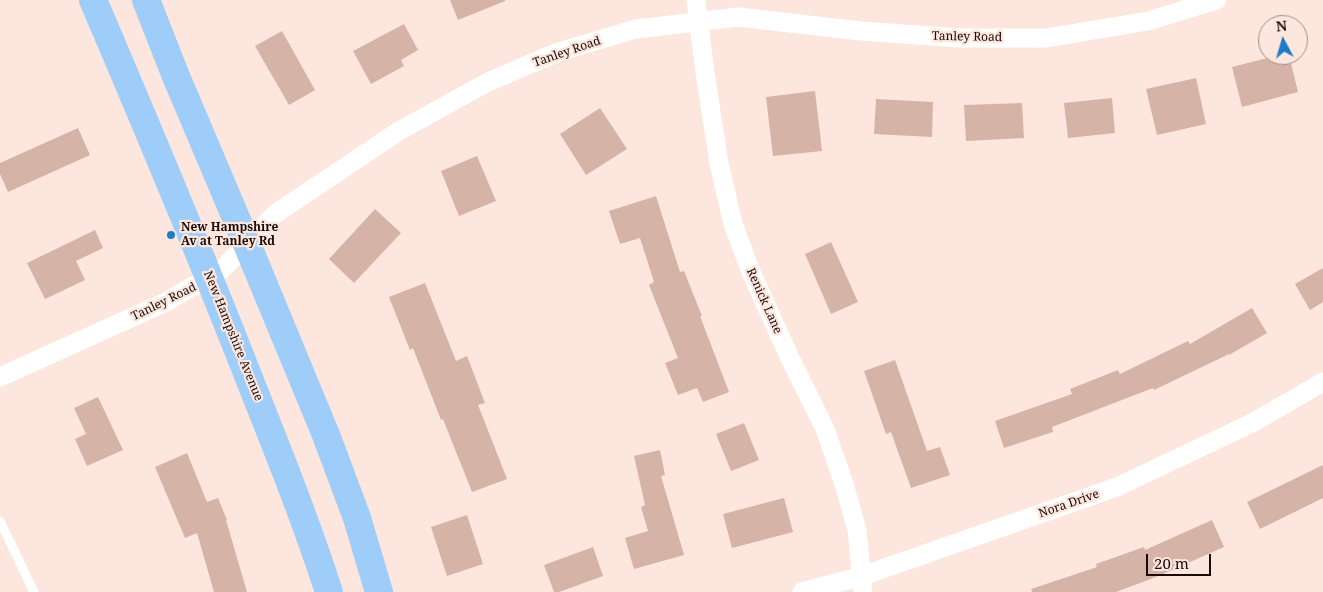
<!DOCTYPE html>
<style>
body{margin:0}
#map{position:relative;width:1323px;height:592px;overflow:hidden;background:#fce6de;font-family:"Noto Serif",serif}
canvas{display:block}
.north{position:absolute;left:1258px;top:15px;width:50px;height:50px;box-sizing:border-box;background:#fce6de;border:1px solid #a08f88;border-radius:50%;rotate:354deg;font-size:14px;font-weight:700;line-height:20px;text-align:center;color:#170c08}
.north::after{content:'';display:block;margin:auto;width:18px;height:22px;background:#1e7bc8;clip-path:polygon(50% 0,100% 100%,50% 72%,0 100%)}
.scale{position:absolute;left:1146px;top:554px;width:65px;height:22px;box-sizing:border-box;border:2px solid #170c08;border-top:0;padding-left:6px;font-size:15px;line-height:18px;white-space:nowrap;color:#170c08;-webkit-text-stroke:4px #fce6de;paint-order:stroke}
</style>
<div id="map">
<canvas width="1323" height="592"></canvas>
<div class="north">N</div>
<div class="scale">20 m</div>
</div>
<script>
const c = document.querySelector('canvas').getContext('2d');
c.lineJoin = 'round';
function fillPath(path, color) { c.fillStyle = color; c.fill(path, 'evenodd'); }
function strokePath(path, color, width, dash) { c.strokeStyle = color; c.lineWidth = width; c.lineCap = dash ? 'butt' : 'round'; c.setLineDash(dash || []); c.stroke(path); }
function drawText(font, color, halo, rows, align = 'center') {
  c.font = font + ' "Noto Serif",serif'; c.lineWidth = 4.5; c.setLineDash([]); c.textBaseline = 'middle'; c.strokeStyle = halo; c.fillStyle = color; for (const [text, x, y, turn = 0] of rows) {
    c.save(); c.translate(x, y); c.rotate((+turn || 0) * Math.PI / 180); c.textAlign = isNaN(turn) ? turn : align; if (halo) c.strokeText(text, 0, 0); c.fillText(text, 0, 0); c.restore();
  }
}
fillPath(new Path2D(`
 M 450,0 L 505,0 L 505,1 L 458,20 Z
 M 404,24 L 418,50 L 401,60 L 404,66 L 371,84 L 353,51 Z
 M 282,31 L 315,90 L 289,105 L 255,46 Z
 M 1279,55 L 1289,55 L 1298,92 L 1242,107 L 1232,67 Z
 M 1196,78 L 1206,124 L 1157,135 L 1146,89 Z
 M 815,91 L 822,151 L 773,156 L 766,97 Z
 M 1112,98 L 1115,133 L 1068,138 L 1064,103 Z
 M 876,99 L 933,102 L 932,137 L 874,134 Z
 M 1022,103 L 1024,138 L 966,141 L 964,105 Z
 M 600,108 L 627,149 L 586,175 L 560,134 Z
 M 78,128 L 90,155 L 8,192 L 0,174 L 0,163 Z
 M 477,156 L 496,201 L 459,216 L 441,171 Z
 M 656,196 L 680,272 L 684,271 L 702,316 L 700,316 L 729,392 L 703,402 L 697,388 L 678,395 L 665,363 L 678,358 L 649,285 L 654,282 L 640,238 L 620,244 L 609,211 Z
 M 375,209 L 401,233 L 354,283 L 329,259 Z
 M 95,230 L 103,248 L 76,261 L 85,280 L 45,299 L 27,263 Z
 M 831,242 L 858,302 L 831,314 L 805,254 Z
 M 1323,268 L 1323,302 L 1310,310 L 1295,284 Z
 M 425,283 L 456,361 L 467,356 L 485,403 L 478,405 L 507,479 L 472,492 L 443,419 L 441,420 L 413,348 L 410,350 L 389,297 Z
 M 1252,308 L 1267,333 L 1229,355 L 1229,354 L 1154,390 L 1153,388 L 1052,427 L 1053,432 L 1004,448 L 995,421 L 1072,394 L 1070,389 L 1118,370 L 1120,374 L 1188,341 L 1190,344 Z
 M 895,360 L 927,451 L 940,447 L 950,475 L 911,488 L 891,432 L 886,434 L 864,371 Z
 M 98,397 L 123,450 L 87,466 L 75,439 L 86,434 L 74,408 Z
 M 744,423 L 759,460 L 731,471 L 716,434 Z
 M 660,450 L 665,475 L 661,476 L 684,555 L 634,569 L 625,538 L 648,531 L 641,507 L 645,505 L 634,456 Z
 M 187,453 L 207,502 L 218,498 L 227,520 L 226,520 L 247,592 L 214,592 L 197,533 L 185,538 L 155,467 Z
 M 1323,465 L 1323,498 L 1260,529 L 1247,502 Z
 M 784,498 L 793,532 L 732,548 L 723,514 Z
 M 467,515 L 483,564 L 447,576 L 431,527 Z
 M 1212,520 L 1224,547 L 1156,577 L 1116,592 L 1032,592 L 1031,589 L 1097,567 L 1096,564 L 1144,547 L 1145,550 Z
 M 593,547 L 603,576 L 559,592 L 554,592 L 544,565 Z`), '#d6b3a7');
strokePath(new Path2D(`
 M 0,521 L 34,592`), '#fff', 9);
strokePath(new Path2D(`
 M 696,0 L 705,73 L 719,163 L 733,224 L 751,272 L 789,356 L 825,429 L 844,484 L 857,530 L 863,592
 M 0,377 L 166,302 L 193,286 L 211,281 L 275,214 L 399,131 L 488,82 L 558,52 L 636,29 L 738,17 L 861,31 L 959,38 L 1046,38 L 1148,21 L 1217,0
 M 802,592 L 862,576 L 1117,487 L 1254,422 L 1323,382`), '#fff', 19);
strokePath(new Path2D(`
 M 93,0 C 146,124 198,248 247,373 C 276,446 305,518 329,592
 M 146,0 L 175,74 L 247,244 L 326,435 L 357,518 L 379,592`), '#9ecdf9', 28);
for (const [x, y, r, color] of [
 [171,235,5,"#1e7bc8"]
]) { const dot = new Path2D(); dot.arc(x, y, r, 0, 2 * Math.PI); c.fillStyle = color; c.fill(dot); strokePath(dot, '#fce6de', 2); }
drawText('12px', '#170c08', '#fce6de', [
 ["Tanley Road",967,37,1],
 ["Tanley Road",567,52,-19],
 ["Renick Lane",764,301,66],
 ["Tanley Road",164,302,-26],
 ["New Hampshire Avenue",233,336,68],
 ["Nora Drive",1069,504,-19]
]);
drawText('bold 12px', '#170c08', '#fce6de', [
 ["New Hampshire",181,228],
 ["Av at Tanley Rd",181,242]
], 'left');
</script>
